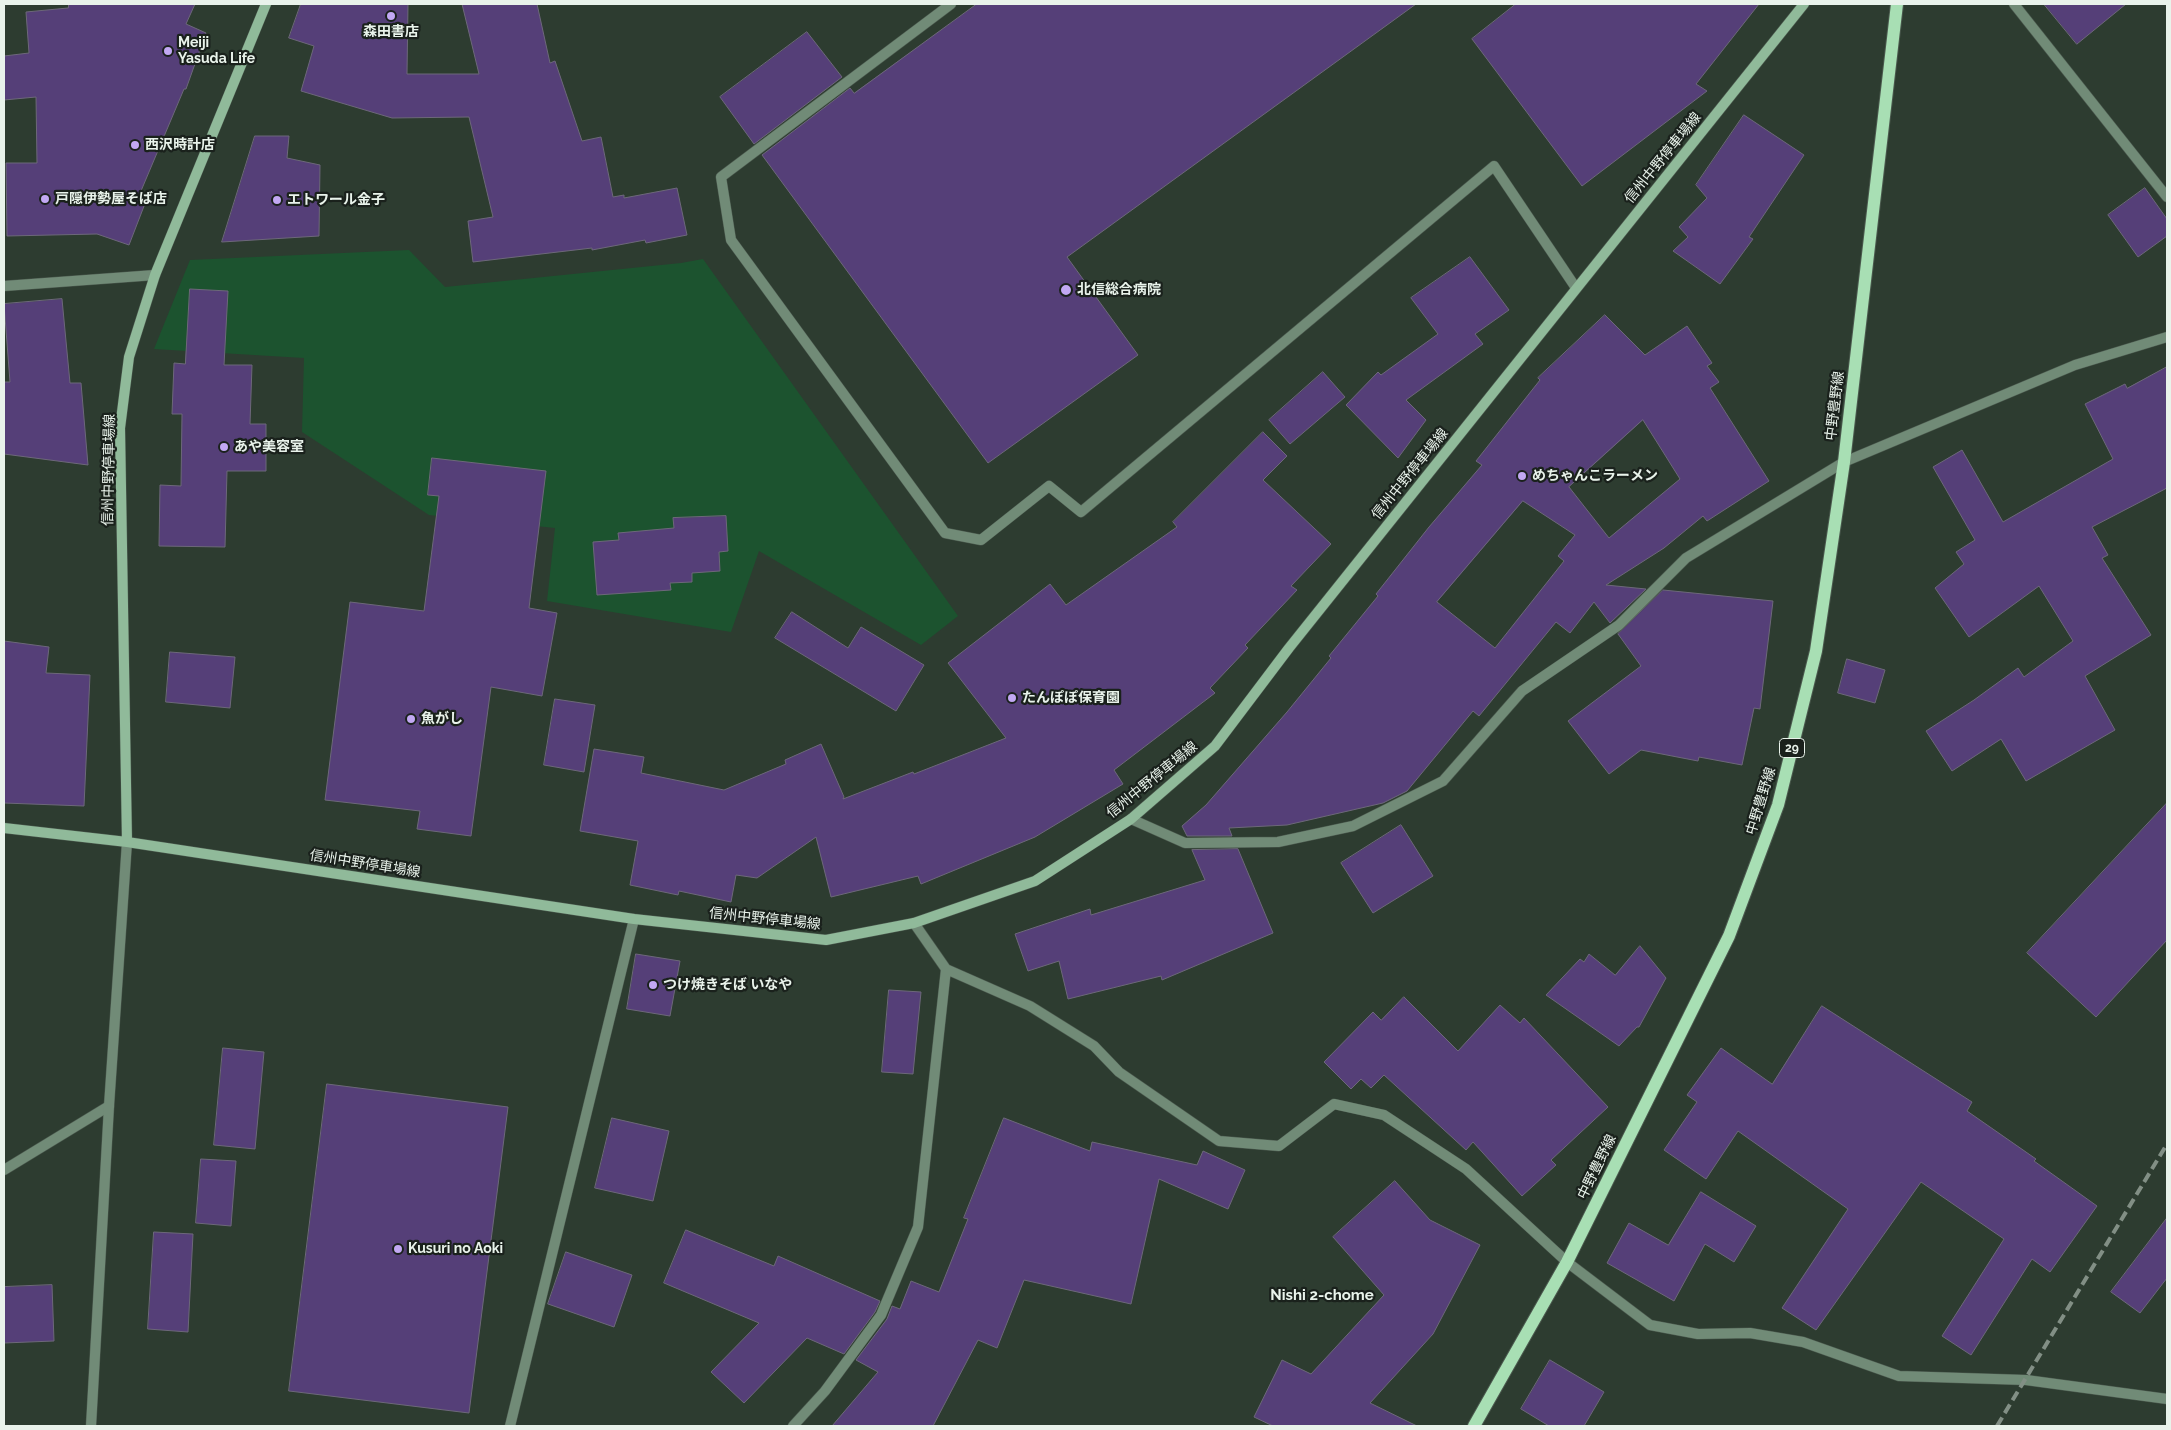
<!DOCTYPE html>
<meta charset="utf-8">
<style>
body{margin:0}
#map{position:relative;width:2171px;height:1430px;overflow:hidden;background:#2d3c30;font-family:Raleway,sans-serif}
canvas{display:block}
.frame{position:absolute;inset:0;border:5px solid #e9f3eb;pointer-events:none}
</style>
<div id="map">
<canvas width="2171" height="1430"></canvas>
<div class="frame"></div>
</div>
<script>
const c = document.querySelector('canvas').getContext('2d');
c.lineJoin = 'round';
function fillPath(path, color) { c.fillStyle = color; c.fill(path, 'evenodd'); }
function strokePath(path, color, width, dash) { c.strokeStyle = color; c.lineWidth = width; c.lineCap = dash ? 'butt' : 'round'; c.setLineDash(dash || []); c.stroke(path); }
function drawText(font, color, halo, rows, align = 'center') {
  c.font = font + ' Raleway,"Noto Sans JP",sans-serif'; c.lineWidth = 4.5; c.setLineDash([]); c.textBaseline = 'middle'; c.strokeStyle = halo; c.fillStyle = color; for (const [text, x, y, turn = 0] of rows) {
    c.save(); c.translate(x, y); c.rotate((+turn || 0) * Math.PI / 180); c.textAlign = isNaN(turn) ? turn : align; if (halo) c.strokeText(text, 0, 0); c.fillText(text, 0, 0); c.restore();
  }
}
fillPath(new Path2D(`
 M 409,250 L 445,287 L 681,263 L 703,259 L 958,616 L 921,645 L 759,551 L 731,632 L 547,601 L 555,528 L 429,515 L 302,432 L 304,358 L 154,349 L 190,260 Z`), '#1c532f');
const building = new Path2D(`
 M 69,4 L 195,4 L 186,24 L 206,33 L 186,89 L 184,89 L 138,198 L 146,201 L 129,245 L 97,234 L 7,236 L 6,163 L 37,163 L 36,97 L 4,100 L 4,56 L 29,53 L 26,12 L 68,8 Z
 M 301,4 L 408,4 L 407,74 L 479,74 L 462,4 L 537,4 L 550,63 L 555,61 L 582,141 L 601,137 L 613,197 L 624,195 L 624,198 L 677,188 L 687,235 L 646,243 L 645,240 L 592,250 L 592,248 L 473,262 L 468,221 L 493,217 L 469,117 L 392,118 L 301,91 L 314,46 L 289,38 Z
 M 977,4 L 1416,4 L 1067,257 L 1138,355 L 988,463 L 762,155 L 850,88 L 854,93 Z
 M 1516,4 L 1759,4 L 1696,84 L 1707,91 L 1582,186 L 1472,39 Z
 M 2044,4 L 2126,4 L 2077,44 Z
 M 807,32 L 842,77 L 754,144 L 720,97 Z
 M 1744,115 L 1804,155 L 1749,237 L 1753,239 L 1720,284 L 1673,251 L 1688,237 L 1679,227 L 1707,198 L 1696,185 Z
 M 255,136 L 289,136 L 287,158 L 320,165 L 319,236 L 222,242 Z
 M 2145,188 L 2167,219 L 2167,236 L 2138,257 L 2108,215 Z
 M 1470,257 L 1509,310 L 1475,334 L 1483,344 L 1406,400 L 1426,420 L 1398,458 L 1346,405 L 1378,372 L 1381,375 L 1438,334 L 1411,298 Z
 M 190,289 L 228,291 L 224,365 L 252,365 L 250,424 L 266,424 L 266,471 L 227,471 L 225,547 L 159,546 L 160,485 L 181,486 L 182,414 L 172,414 L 174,363 L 185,364 Z
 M 62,299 L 70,383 L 81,383 L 88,465 L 4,454 L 4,382 L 10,382 L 4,304 Z
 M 1605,315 L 1645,355 L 1687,326 L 1712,363 L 1707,366 L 1719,382 L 1710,388 L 1769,481 L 1707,521 L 1703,516 L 1664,548 L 1606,585 L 1646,589 L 1610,623 L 1594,602 L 1570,633 L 1556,622 L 1479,716 L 1473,711 L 1407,791 L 1383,803 L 1287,825 L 1229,828 L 1232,836 L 1187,836 L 1182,826 L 1206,805 L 1287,712 L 1331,658 L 1329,656 L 1378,596 L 1376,594 L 1429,527 L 1482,465 L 1476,461 L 1540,380 L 1538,378 ZM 1643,420 L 1680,479 L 1609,538 L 1569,487 ZM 1523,501 L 1575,535 L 1558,556 L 1564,561 L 1495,648 L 1437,602 Z
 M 2167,367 L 2167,488 L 2092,527 L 2108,555 L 2102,558 L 2151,635 L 2085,676 L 2115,730 L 2026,781 L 2001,739 L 1952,771 L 1926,731 L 1974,700 L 2018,668 L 2024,677 L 2073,641 L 2039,586 L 1969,637 L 1935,588 L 1964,564 L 1956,552 L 1975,540 L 1933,467 L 1962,450 L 2003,522 L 2113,459 L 2085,404 L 2125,384 L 2127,388 Z
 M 1323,372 L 1345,397 L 1290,444 L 1269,420 Z
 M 1263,432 L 1287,456 L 1263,480 L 1331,544 L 1291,586 L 1297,590 L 1245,645 L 1248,648 L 1210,688 L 1215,693 L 1114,770 L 1123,784 L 1035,837 L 921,884 L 918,876 L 831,897 L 816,837 L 757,878 L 736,875 L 731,902 L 679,891 L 678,895 L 630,885 L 638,841 L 580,831 L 594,749 L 644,757 L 641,773 L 724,790 L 786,764 L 785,760 L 821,744 L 844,797 L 843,799 L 913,772 L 914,774 L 1006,738 L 948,663 L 1050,584 L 1066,605 L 1177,527 L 1173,522 Z
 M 432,458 L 546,471 L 529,608 L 557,613 L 542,696 L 491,687 L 471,836 L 417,829 L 420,811 L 325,800 L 350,602 L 424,611 L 439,496 L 428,495 Z
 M 726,516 L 728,551 L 719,552 L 720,571 L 692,573 L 692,582 L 670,583 L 671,590 L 597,595 L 593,542 L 619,540 L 618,533 L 674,528 L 673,518 Z
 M 1663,590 L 1773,601 L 1760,709 L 1754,708 L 1742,765 L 1699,757 L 1698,761 L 1641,750 L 1609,774 L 1568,721 L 1641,666 L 1618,634 Z
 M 792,612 L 848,648 L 861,627 L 924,665 L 896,711 L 775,638 Z
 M 4,641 L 49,647 L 46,673 L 90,675 L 84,806 L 4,803 Z
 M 170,652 L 235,657 L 230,708 L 166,702 Z
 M 1847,659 L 1885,670 L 1875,703 L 1838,693 Z
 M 555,699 L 595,705 L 584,772 L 544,765 Z
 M 2167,803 L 2167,940 L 2096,1017 L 2027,953 Z
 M 1401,825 L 1433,876 L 1373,913 L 1341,863 Z
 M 1238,849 L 1273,933 L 1162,980 L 1161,976 L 1068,999 L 1059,961 L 1028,971 L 1015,934 L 1090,909 L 1091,915 L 1205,880 L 1192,850 Z
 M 1640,946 L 1666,978 L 1639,1027 L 1637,1027 L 1619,1046 L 1546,995 L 1580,959 L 1584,962 L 1589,954 L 1615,975 Z
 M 636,954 L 680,961 L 670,1016 L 627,1009 Z
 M 889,990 L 921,992 L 913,1074 L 882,1072 Z
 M 1404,997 L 1458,1051 L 1500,1005 L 1520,1023 L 1524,1018 L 1608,1107 L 1551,1160 L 1556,1165 L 1522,1196 L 1473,1142 L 1466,1150 L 1384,1075 L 1371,1088 L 1361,1079 L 1351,1089 L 1324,1062 L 1373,1012 L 1381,1020 Z
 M 1822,1006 L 1972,1102 L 1967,1111 L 2036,1159 L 2034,1161 L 2097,1206 L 2050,1272 L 2032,1259 L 1971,1355 L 1942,1336 L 2004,1239 L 1921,1182 L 1816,1330 L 1782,1308 L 1848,1209 L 1738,1131 L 1706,1179 L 1664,1150 L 1697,1102 L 1687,1095 L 1721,1048 L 1772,1084 Z
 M 223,1048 L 264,1052 L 255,1149 L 214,1145 Z
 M 327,1084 L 508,1107 L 469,1413 L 289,1391 Z
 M 612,1118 L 669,1131 L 653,1201 L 595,1188 Z
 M 1004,1118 L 1090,1151 L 1092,1142 L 1197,1165 L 1203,1151 L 1245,1170 L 1228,1209 L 1159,1179 L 1131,1304 L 1024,1280 L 997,1348 L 978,1340 L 933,1426 L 832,1426 L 878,1372 L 856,1360 L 887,1319 L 892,1306 L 900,1309 L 911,1281 L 939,1292 L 968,1219 L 964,1218 Z
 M 201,1159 L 236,1161 L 231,1226 L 196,1223 Z
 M 1395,1181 L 1430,1220 L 1480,1245 L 1433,1334 L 1370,1403 L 1417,1426 L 1273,1426 L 1254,1417 L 1282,1360 L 1311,1374 L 1384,1295 L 1333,1237 Z
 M 1701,1192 L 1756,1226 L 1734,1262 L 1705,1244 L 1674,1301 L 1607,1263 L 1629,1223 L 1668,1245 Z
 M 2167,1218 L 2167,1278 L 2140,1313 L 2111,1292 Z
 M 686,1230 L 774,1266 L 778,1256 L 880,1301 L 875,1312 L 844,1354 L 807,1338 L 744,1403 L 711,1372 L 759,1323 L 664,1283 Z
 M 154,1232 L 193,1234 L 188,1332 L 148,1329 Z
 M 566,1252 L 632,1275 L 614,1327 L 548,1304 Z
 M 52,1285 L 54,1341 L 4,1343 L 4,1287 Z
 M 1550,1360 L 1604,1392 L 1584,1426 L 1549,1426 L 1521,1409 Z`);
fillPath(building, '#553f78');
strokePath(building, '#6d687a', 1);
const service = new Path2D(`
 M 951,4 L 721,177 L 731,240 L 945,533 L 981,540 L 1049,486 L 1081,512 L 1494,166 L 1576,288`);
const minor = new Path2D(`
 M 2014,4 L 2167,197
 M 4,286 L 155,275
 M 1131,819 L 1185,843 L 1278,842 L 1353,826 L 1443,781 L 1522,691 L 1619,625 L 1686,558 L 1844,462 L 2075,365 L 2167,337
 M 914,923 L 946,969 L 1030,1006 L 1094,1046 L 1119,1072 L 1219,1141 L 1279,1146 L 1334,1104 L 1384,1115 L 1466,1169 L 1567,1262 L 1650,1325 L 1698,1334 L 1750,1333 L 1803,1342 L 1899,1376 L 2026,1380 L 2167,1399
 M 4,1170 L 109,1106
 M 510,1426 L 634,919
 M 793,1426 L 825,1391 L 881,1315 L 918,1227 L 946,969`);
const tertiary = new Path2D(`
 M 91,1426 L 109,1106 L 127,842`);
const secondary = new Path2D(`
 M 4,828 L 127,842 L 634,919 L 826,940 L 914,923 L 1035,881 L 1131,819 L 1215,746 L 1289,648 L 1804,4
 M 127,842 L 120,428 L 129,357 L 155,275 L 266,4`);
const primary = new Path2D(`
 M 1474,1426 L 1567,1262 L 1729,936 L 1778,805 L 1816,651 L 1844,462 L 1897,4`);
strokePath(service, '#4b594e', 11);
strokePath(minor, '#4b594e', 11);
strokePath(tertiary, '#4b594e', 11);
strokePath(secondary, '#4b594e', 11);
strokePath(primary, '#4b594e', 14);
strokePath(service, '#718b77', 10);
strokePath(minor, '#718b77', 10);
strokePath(tertiary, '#718b77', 10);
strokePath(secondary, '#90ba9a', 10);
strokePath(primary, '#a8dfb4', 12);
strokePath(new Path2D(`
 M 1997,1426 L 2167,1144`), '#828f85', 4, [10, 5]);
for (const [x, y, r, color] of [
 [391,16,5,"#c2a8f3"],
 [168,51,5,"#c2a8f3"],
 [135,145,5,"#c2a8f3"],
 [45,199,5,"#c2a8f3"],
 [277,200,5,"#c2a8f3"],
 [1066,290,6,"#c2a8f3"],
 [224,447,5,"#c2a8f3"],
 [1522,476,5,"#c2a8f3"],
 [1012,698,5,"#c2a8f3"],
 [411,719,5,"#c2a8f3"],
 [653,985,5,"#c2a8f3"],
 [398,1249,5,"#c2a8f3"]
]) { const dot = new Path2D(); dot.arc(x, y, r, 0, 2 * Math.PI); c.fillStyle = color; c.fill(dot); strokePath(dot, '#1a211c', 2); }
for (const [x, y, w] of [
 [1792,748,25]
]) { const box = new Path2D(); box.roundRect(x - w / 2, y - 9.5, w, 19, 4); c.fillStyle = '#1a211c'; c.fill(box); strokePath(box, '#e9f3eb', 1); }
drawText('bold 12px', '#e9f3eb', null, [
 ["29",1792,748]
]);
drawText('bold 14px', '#e9f3eb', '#1a211c', [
 ["森田書店",391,32,"center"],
 ["Meiji",178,43],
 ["Yasuda Life",178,59],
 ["西沢時計店",145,145],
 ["戸隠伊勢屋そば店",55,199],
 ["エトワール金子",287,200],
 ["北信総合病院",1077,290],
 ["あや美容室",234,447],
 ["めちゃんこラーメン",1532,476],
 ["たんぽぽ保育園",1022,698],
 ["魚がし",421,719],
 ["つけ焼きそば いなや",663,985],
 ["Kusuri no Aoki",408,1249]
], 'left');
drawText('14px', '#e9f3eb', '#1a211c', [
 ["信州中野停車場線",1663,158,-51],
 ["中野豊野線",1835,406,-83],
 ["信州中野停車場線",109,470,-89],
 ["信州中野停車場線",1410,474,-51],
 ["信州中野停車場線",1152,780,-39],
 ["中野豊野線",1761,801,-73],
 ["信州中野停車場線",365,864,9],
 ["信州中野停車場線",765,919,6],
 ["中野豊野線",1597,1167,-64]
]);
drawText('bold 15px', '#e9f3eb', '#1a211c', [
 ["Nishi 2-chome",1322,1295]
]);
</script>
